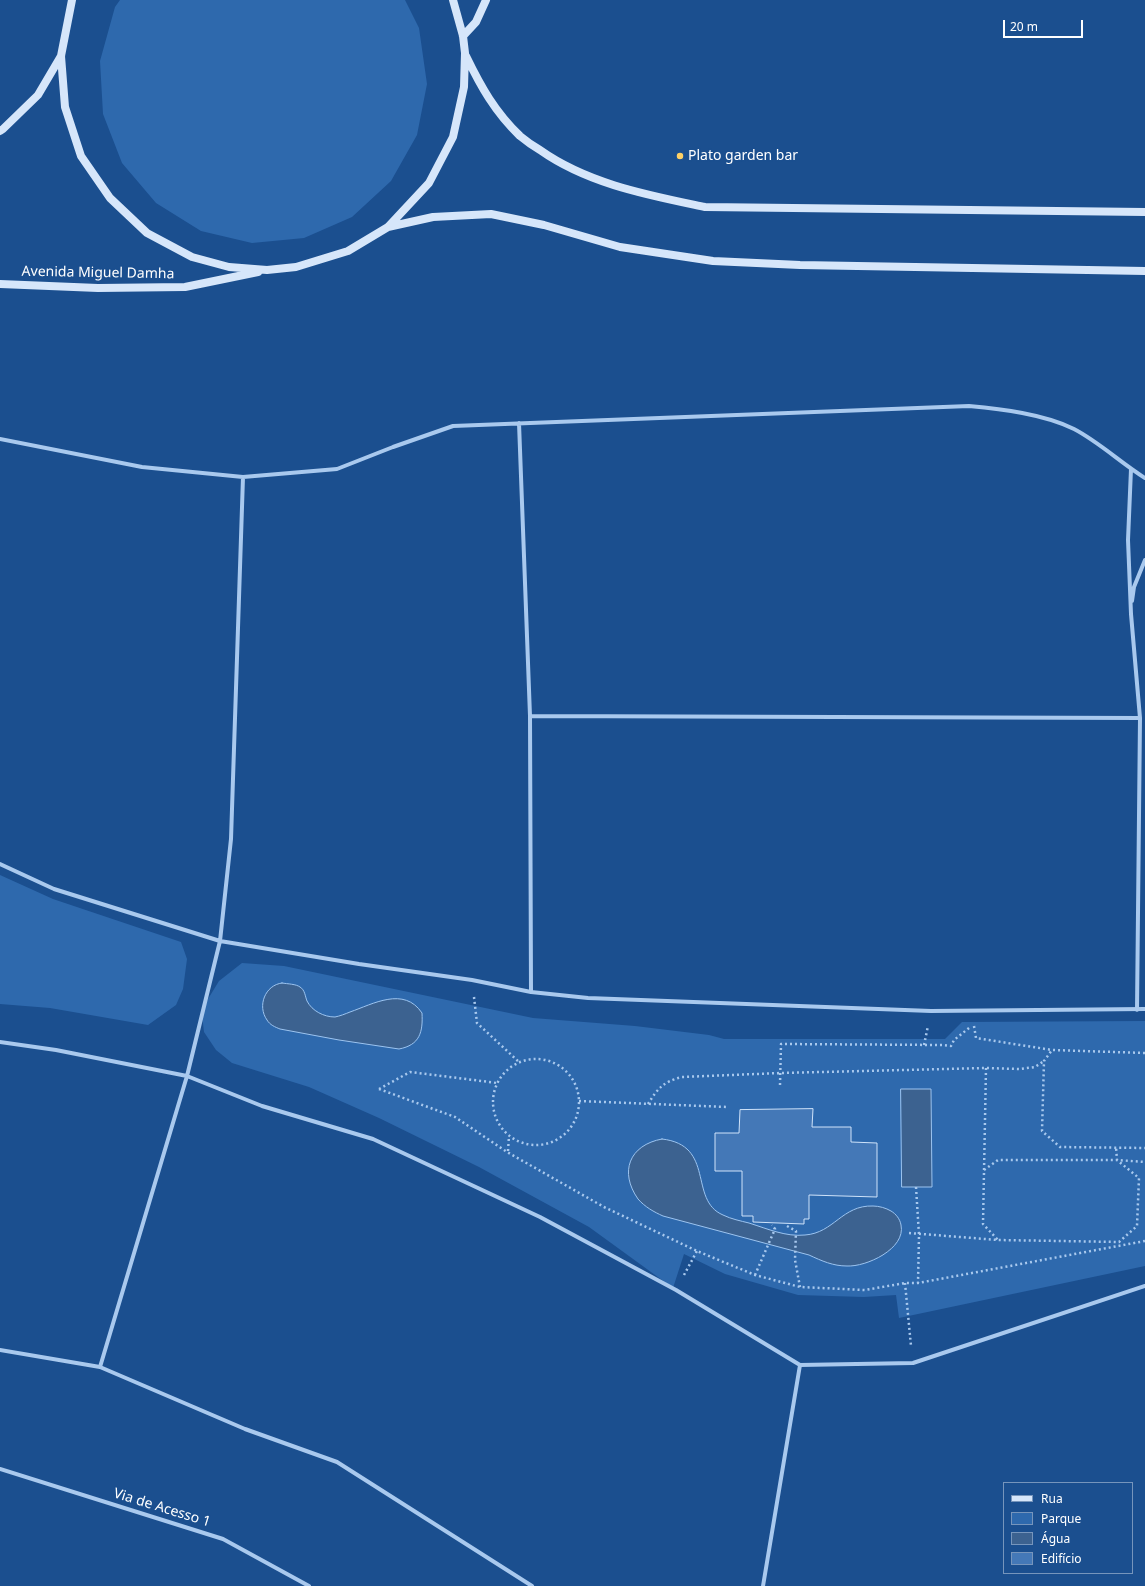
<!DOCTYPE html>
<meta charset="utf-8">
<style>
body{margin:0}
#map{position:relative;width:1145px;height:1586px;overflow:hidden;background:#1b4f8f;font-family:"Noto Sans",sans-serif}
canvas{display:block}
.legend{position:absolute;left:1003px;top:1482px;width:130px;height:92px;box-sizing:border-box;background:#1b4f8f;border:1px solid #7695bc;margin:0;padding:5px 7px;list-style:none;font-size:12px;color:#fff}
.legend li{display:flex;align-items:center;gap:8px;height:20px}
.legend b{width:20px;border:1px solid #7695bc}
.scale{position:absolute;left:1003px;top:20px;width:80px;height:18px;box-sizing:border-box;border:2px solid #fff;border-top:0;padding-left:5px;font-size:12px;line-height:14px;white-space:nowrap;color:#fff;-webkit-text-stroke:3px #1b4f8f;paint-order:stroke}
</style>
<div id="map">
<canvas width="1145" height="1586"></canvas>
<ul class="legend">
<li><b style="height:5px;background:#d6e6fa"></b>Rua</li>
<li><b style="height:11px;background:#2e69ad"></b>Parque</li>
<li><b style="height:11px;background:#3c6290"></b>Água</li>
<li><b style="height:11px;background:#4478b7"></b>Edifício</li>
</ul>
<div class="scale">20 m</div>
</div>
<script>
const c = document.querySelector('canvas').getContext('2d');
c.lineJoin = 'round';
function fillPath(path, color) { c.fillStyle = color; c.fill(path, 'evenodd'); }
function strokePath(path, color, width, dash) { c.strokeStyle = color; c.lineWidth = width; c.lineCap = dash ? 'butt' : 'round'; c.setLineDash(dash || []); c.stroke(path); }
function drawText(font, color, halo, rows, align = 'center') {
  c.font = font + ' "Noto Sans",sans-serif'; c.lineWidth = 3; c.setLineDash([]); c.textBaseline = 'middle'; c.strokeStyle = halo; c.fillStyle = color; for (const [text, x, y, turn = 0] of rows) {
    c.save(); c.translate(x, y); c.rotate((+turn || 0) * Math.PI / 180); c.textAlign = isNaN(turn) ? turn : align; if (halo) c.strokeText(text, 0, 0); c.fillText(text, 0, 0); c.restore();
  }
}
fillPath(new Path2D(`
 M 120,0 L 405,0 L 419,28 L 427,84 L 417,135 L 391,181 L 352,217 L 304,238 L 252,243 L 201,231 L 156,203 L 122,163 L 103,114 L 100,61 L 115,7 Z
 M 0,875 L 53,899 L 181,942 L 187,959 L 183,989 L 176,1005 L 148,1025 L 50,1008 L 0,1004 Z
 M 242,963 L 284,966 L 533,1018 L 635,1026 L 709,1035 L 724,1039 L 945,1039 L 962,1022 L 1145,1021 L 1145,1266 L 899,1318 L 896,1295 L 864,1297 L 798,1295 L 725,1274 L 684,1254 L 673,1288 L 589,1227 L 479,1167 L 379,1118 L 309,1087 L 232,1063 L 216,1050 L 204,1032 L 202,1015 L 208,999 L 219,981 Z`), '#2e69ad');
const water = new Path2D(`
 M 282,983 C 288,984 296,984 300,987 C 305,990 305,996 307,1001 C 312,1011 324,1017 335,1017 C 340,1016 345,1014 350,1012 C 373,1004 404,986 422,1013 C 423,1032 420,1045 399,1049 L 339,1040 L 280,1029 C 275,1027 270,1025 267,1020 C 257,1006 265,985 282,983 Z
 M 901,1089 L 931,1089 L 932,1187 L 902,1187 Z
 M 662,1139 C 716,1145 688,1200 723,1215 C 731,1219 741,1221 749,1223 C 768,1229 786,1237 805,1235 C 834,1233 842,1205 873,1206 C 879,1206 886,1208 891,1211 C 896,1214 900,1219 901,1225 C 906,1249 866,1267 847,1266 C 833,1266 822,1261 809,1255 L 663,1216 C 654,1212 645,1207 638,1199 C 619,1172 629,1145 662,1139 Z`);
fillPath(water, '#3c6290');
strokePath(water, '#9cc4f0', 1);
const building = new Path2D(`
 M 813,1109 L 812,1127 L 851,1127 L 851,1142 L 877,1143 L 877,1197 L 809,1195 L 809,1219 L 804,1219 L 804,1224 L 753,1222 L 753,1216 L 742,1216 L 742,1171 L 715,1171 L 715,1133 L 739,1133 L 740,1110 Z`);
fillPath(building, '#4478b7');
strokePath(building, '#cfe3fa', 1);
strokePath(new Path2D(`
 M 474,997 L 477,1023 L 519,1062
 M 974,1026 L 976,1038 L 1052,1050
 M 924,1045 L 928,1026
 M 1145,1053 L 1052,1050 L 1044,1061 L 1042,1131 L 1060,1147 L 1145,1148
 M493 1102a43 43 0 1 1 86 0a43 43 0 1 1-86 0Z
 M 986,1068 L 983,1224 L 998,1240
 M 780,1085 L 781,1044 L 942,1045 L 951,1046 L 954,1040 L 969,1028
 M 379,1089 L 455,1117 L 507,1152 L 604,1207 L 697,1251 L 755,1275 L 800,1287 L 865,1290 L 905,1283 L 918,1283 L 1145,1241
 M 379,1089 L 410,1072 L 497,1083
 M 579,1101 L 727,1107
 M 648,1104 C 658,1088 663,1082 682,1077 L 781,1073 L 986,1068 L 1019,1069 L 1035,1067 L 1044,1061
 M 508,1151 L 509,1136
 M 984,1170 L 998,1160 L 1117,1160 L 1145,1162
 M 916,1187 L 919,1235 L 918,1283
 M 787,1226 L 796,1231 L 795,1260 L 800,1287
 M 909,1233 L 998,1240 L 1119,1242 L 1137,1226 L 1139,1178 L 1117,1160 L 1116,1147
 M 684,1275 L 697,1251
 M 755,1275 L 775,1229 L 772,1225
 M 905,1283 L 911,1346`), '#a9c9ee', 2.5, [2, 3]);
strokePath(new Path2D(`
 M 519,423 L 530,716 L 531,992
 M 0,439 L 142,467 L 243,477 L 337,469 L 393,447 L 453,426 L 969,406 C 1001,409 1044,414 1074,429 C 1099,442 1121,463 1145,478
 M 1131,469 L 1128,540 L 1131,614 L 1140,718 L 1137,1010
 M 1132,601 L 1134,587 L 1145,560
 M 530,716 L 1140,718
 M 0,864 L 54,889 L 220,941 L 359,964 L 472,980 L 531,992 L 588,998 L 931,1011 L 1145,1009
 M 0,1042 L 56,1050 L 187,1076 L 262,1106 L 373,1139 L 540,1217 L 676,1290 L 800,1365 L 913,1363 L 1145,1286
 M 0,1350 L 100,1367 L 245,1429 L 337,1462 L 532,1586
 M 100,1367 L 187,1076 L 220,941 L 231,839 L 243,477
 M 0,1469 L 223,1539 L 309,1586
 M 763,1586 L 800,1365`), '#a9c9ee', 4);
strokePath(new Path2D(`
 M 72,0 L 61,56 L 65,107 L 81,156 L 110,198 L 147,233 L 192,257 L 229,267 L 267,270 L 296,267 L 348,251 L 388,227 L 429,183 L 453,137 L 464,87 L 465,53 L 463,36 L 453,0
 M 463,36 L 476,22 L 486,0
 M 466,56 C 481,87 495,112 520,136 C 526,141 533,146 540,150 C 588,184 648,195 705,207 L 1145,212
 M 0,131 L 3,129 L 38,95 L 61,56
 M 388,227 L 433,217 L 491,214 L 544,225 L 620,247 L 713,261 L 800,265 L 1145,271
 M 0,284 L 98,288 L 185,287 L 258,272`), '#d6e6fa', 8);
for (const [x, y, r, color] of [
 [680,156,4,"#ffd166"]
]) { const dot = new Path2D(); dot.arc(x, y, r, 0, 2 * Math.PI); c.fillStyle = color; c.fill(dot); strokePath(dot, '#1b4f8f', 1.5); }
drawText('14px', '#fff', '#1b4f8f', [
 ["Plato garden bar",688,156]
], 'left');
drawText('14px', '#fff', '#1b4f8f', [
 ["Avenida Miguel Damha",98,273,1],
 ["Via de Acesso 1",162,1508,17]
]);
</script>
